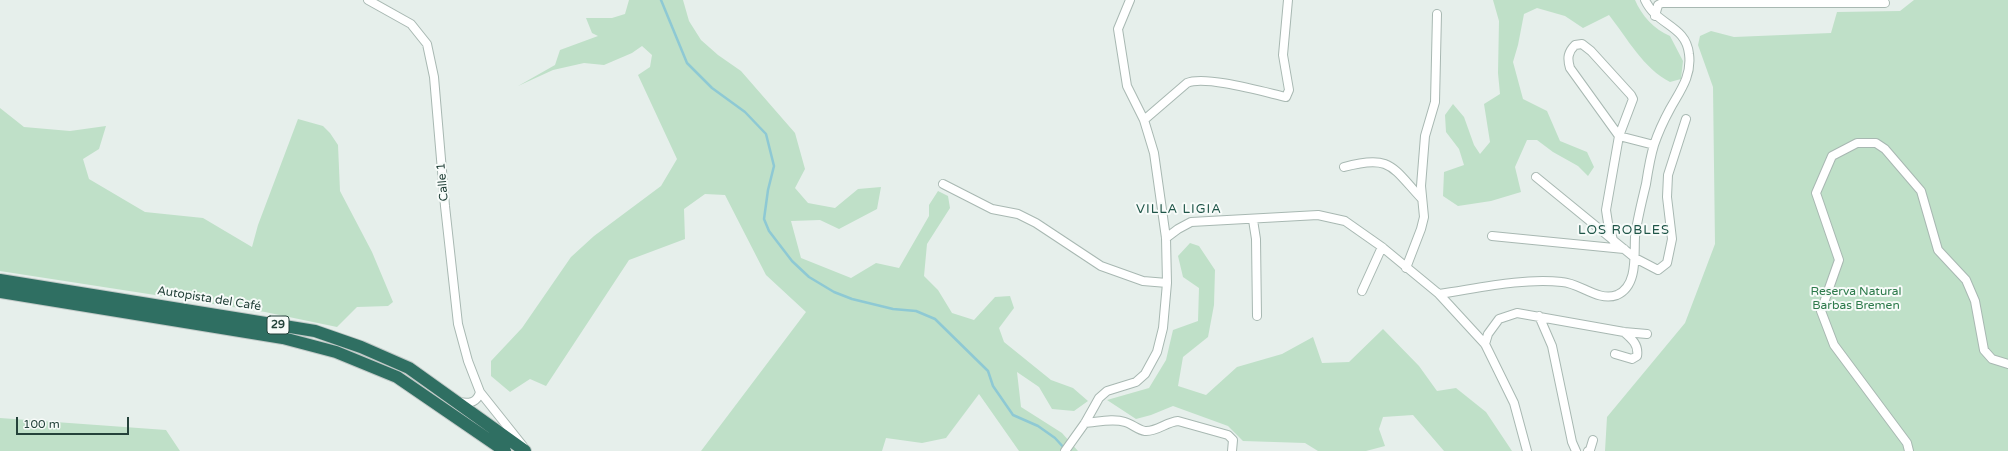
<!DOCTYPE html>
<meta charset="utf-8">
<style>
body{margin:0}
#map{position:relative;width:2008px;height:451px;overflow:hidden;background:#e6efeb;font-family:"Varela Round",sans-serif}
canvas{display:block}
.scale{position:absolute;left:16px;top:417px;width:113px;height:18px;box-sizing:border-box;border:2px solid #24423a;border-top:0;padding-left:5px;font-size:12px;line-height:14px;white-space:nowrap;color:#24423a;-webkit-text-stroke:3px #f7fbf9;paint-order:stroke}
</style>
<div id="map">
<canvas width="2008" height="451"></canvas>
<div class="scale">100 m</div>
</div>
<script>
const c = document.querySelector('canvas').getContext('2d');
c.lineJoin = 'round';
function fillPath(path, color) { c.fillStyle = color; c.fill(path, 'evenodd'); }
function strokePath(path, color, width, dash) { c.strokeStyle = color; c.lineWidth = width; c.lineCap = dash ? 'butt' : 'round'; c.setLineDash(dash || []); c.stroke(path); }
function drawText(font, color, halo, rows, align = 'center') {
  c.font = font + ' "Varela Round",sans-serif'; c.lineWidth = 4; c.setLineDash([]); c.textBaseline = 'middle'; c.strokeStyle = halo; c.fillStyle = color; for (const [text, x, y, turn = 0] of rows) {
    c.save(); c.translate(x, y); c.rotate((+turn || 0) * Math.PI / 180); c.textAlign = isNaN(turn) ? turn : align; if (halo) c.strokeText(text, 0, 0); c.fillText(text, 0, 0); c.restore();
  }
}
fillPath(new Path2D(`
 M 629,0 L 683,0 L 689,21 L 701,40 L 718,55 L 741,71 L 795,133 L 805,169 L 795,188 L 808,203 L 835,208 L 858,189 L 881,187 L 877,209 L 839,229 L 820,220 L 791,221 L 801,258 L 851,278 L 876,263 L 899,268 L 929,216 L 929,205 L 938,191 L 948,196 L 950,208 L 927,244 L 924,276 L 938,290 L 952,313 L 974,320 L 995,297 L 1010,296 L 1014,308 L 999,328 L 1004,342 L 1051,380 L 1073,388 L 1088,401 L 1074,411 L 1052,409 L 1039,387 L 1017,372 L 1021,407 L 1062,433 L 1078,451 L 1019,451 L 979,394 L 946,438 L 922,443 L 886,438 L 882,451 L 701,451 L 806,312 L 766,275 L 725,195 L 705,194 L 684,209 L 685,239 L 629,260 L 546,386 L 530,379 L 510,392 L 491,376 L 491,361 L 522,328 L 571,257 L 594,236 L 661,186 L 677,159 L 638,75 L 650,67 L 652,55 L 642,46 L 632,53 L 604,65 L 584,63 L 553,70 L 518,86 L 555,65 L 560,50 L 598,36 L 592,33 L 586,18 L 612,18 L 625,14 Z
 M 1493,0 L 1635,0 C 1641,15 1655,30 1670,36 L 1683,61 L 1681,79 L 1670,82 C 1644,69 1627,38 1609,15 L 1583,28 L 1565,16 L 1537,8 L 1524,14 L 1518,45 L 1513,62 L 1523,99 L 1547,111 L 1560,141 L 1587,152 L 1594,167 L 1588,176 L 1578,166 L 1553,152 L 1537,140 L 1527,140 L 1515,167 L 1521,192 L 1491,201 L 1458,206 L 1443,196 L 1444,172 L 1464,165 L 1459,149 L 1446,132 L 1445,115 L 1453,104 L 1464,117 L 1474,145 L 1480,154 L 1490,142 L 1484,104 L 1500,94 L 1498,73 L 1499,21 Z
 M 1914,0 L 2008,0 L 2008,451 L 1605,451 L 1607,417 L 1685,323 L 1715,244 L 1713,87 L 1698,45 L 1700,36 L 1711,31 L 1734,37 L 1831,33 L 1837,12 L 1900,11 Z
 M 0,108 L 24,127 L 70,131 L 106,126 L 99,149 L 83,159 L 89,179 L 145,212 L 203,218 L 252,247 L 258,225 L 298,119 L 323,126 L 330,133 L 338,145 L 340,191 L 372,252 L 393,302 L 388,306 L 357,307 L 337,327 L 265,312 L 0,271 Z
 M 1190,243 L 1199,246 L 1215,270 L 1214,305 L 1208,337 L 1183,357 L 1178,386 L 1206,395 L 1237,367 L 1282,354 L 1313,337 L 1322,363 L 1349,362 L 1383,329 L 1419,366 L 1437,391 L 1456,388 L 1486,412 L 1512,451 L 1444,451 L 1413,415 L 1383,417 L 1379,429 L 1385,446 L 1366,451 L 1318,451 L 1305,443 L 1243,441 L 1228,426 L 1173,406 L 1151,415 L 1136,419 L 1107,400 L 1149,388 L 1166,360 L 1173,330 L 1198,321 L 1199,288 L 1183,277 L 1178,256 Z
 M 0,418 L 166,430 L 180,451 L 0,451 Z`), '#bfe0c8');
strokePath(new Path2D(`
 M 661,0 L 687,63 L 712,88 L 745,112 L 766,134 L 774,166 L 768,190 L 764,219 L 769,231 L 792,261 L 809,277 L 834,292 L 852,299 L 893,309 L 916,311 L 935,319 L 988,371 L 993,386 L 1013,415 L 1038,426 L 1055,438 L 1065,449`), '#8ec9d4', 2.5);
const minor = new Path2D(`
 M 368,0 L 411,24 L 427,44 L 434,77 L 445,206 L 458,324 L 468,361 L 480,392 L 523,446
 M 1655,16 L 1658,5 L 1662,3 L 1885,3
 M 1144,120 L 1187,83 C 1205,75 1264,92 1286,97 L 1289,90 L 1283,55 L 1288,0
 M 1344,167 C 1391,154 1392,167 1422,199
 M 1536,177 L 1635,258 L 1658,270 L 1667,263 L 1672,239 L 1667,197 L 1668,175 L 1686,119
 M 943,184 L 992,209 L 1018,214 L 1036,223 L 1101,266 L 1143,281 L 1167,283
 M 1253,220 L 1256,239 L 1257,316
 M 1492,236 L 1624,249
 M 1166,238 L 1178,229 L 1191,222 L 1318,215 L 1345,221 L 1382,247 L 1439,294 L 1485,344 L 1514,403 L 1527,451
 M 1613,240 L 1608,223 L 1606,210 L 1619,136 L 1570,68 C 1567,58 1568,52 1575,45 L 1582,44 L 1591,51 L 1631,95 L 1633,99 L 1619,136 L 1654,145
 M 1406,268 L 1421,229 L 1424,217 L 1421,186 L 1425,136 L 1435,102 L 1437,14
 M 1362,291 L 1382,247
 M 1439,294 C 1480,288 1521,278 1562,282 C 1580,283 1598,302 1617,295 C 1638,286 1634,255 1635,237 C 1637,220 1642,201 1646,184 C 1648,171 1650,158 1654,145 C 1658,133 1664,120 1670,109 C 1680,91 1692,76 1689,54 C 1686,25 1657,26 1645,0
 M 1539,316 L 1552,346 L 1572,442 L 1576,451
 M 1485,344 L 1488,334 L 1499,319 L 1517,313 L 1624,332 L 1647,334
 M 1615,354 L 1632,359 L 1637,356 C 1639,345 1632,339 1624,332
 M 459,402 C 469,404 477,403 480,392
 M 1085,423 C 1098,422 1113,418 1125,422 C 1132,424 1138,430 1145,431 C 1157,432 1166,422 1178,421 L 1228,435 L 1233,440 L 1232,451
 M 1065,451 L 1085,423 L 1099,398 L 1107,391 L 1136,382 L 1145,374 L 1157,352 L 1163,328 L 1167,283 L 1166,238 L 1154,153 L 1144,120 L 1127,86 L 1118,29 L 1130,0
 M 1588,451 L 1590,450 L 1593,440
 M 1909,451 L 1907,443 L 1834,345 L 1821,311 L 1839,260 L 1816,193 L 1832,156 L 1857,143 L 1876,143 L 1885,149 L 1921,191 L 1938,250 L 1966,280 L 1975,301 L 1984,350 L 1992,359 L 2008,364`);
const highway = new Path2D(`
 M 0,280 L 315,331 L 361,347 L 409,368 L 525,451
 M 0,292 L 283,338 L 336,352 L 397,377 L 505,451`);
strokePath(minor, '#a8b8b2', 10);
strokePath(highway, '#c2cac8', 14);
strokePath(minor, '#fff', 8);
strokePath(highway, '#2f6f62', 12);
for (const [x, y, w] of [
 [278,325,22]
]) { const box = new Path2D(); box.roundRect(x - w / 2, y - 9, w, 18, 3); c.fillStyle = '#f7fbf9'; c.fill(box); strokePath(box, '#24423a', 1); }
drawText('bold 11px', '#24423a', null, [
 ["29",278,325]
]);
drawText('12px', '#24423a', '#f7fbf9', [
 ["Calle 1",443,182,-95],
 ["Autopista del Café",209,299,9]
]);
drawText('12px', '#2d7a4b', '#f7fbf9', [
 ["Reserva Natural",1856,292],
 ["Barbas Bremen",1856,306]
]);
c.letterSpacing = '1px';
drawText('13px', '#1f5548', '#f7fbf9', [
 ["VILLA LIGIA",1179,210],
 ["LOS ROBLES",1624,231]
]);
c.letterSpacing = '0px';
</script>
